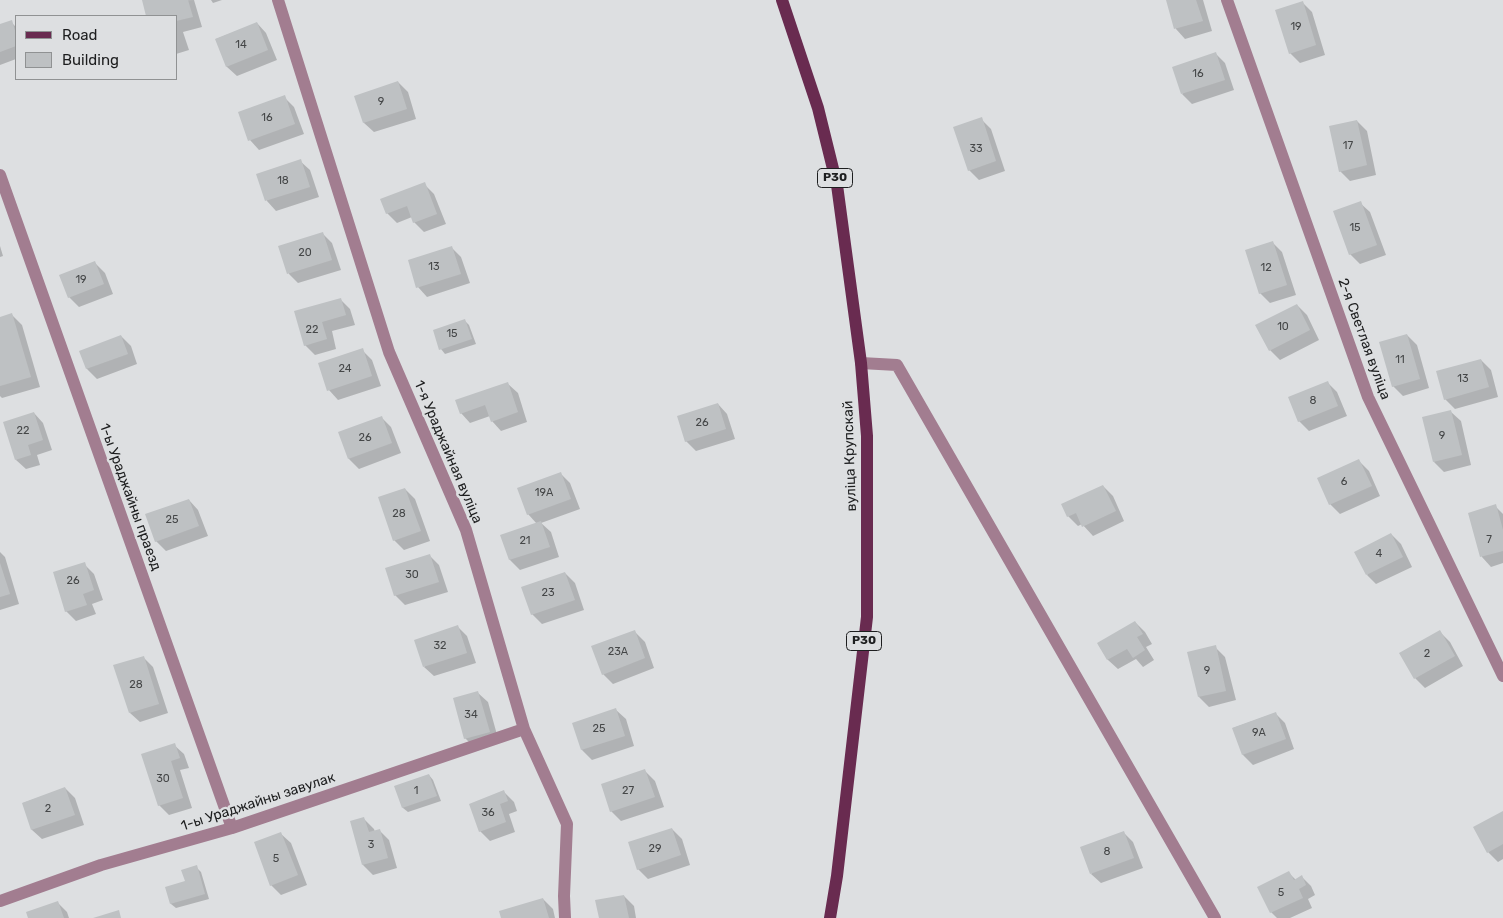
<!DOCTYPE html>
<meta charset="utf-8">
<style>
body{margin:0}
#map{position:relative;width:1503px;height:918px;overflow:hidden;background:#dddfe1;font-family:Rubik,sans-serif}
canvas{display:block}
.legend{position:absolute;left:15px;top:15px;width:162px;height:65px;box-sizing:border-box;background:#dddfe1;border:1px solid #909293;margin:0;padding:6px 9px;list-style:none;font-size:15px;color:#1d1e1f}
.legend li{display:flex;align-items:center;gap:10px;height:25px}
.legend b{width:25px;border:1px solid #909293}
</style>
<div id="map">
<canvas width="1503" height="918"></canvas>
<ul class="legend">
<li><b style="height:6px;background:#692b50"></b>Road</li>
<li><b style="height:14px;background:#bec1c3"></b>Building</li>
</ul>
</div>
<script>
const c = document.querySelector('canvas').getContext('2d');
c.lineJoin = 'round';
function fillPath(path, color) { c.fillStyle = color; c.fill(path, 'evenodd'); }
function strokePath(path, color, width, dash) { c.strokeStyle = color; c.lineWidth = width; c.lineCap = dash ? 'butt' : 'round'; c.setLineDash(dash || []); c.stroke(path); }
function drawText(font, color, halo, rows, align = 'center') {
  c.font = font + ' Rubik,sans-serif'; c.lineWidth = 5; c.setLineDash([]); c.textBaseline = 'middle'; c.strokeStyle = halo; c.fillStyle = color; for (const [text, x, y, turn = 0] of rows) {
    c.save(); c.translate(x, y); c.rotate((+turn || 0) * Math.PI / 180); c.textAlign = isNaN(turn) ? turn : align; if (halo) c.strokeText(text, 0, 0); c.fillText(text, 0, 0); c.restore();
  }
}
fillPath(new Path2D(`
 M 194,0 L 202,27 L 183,32 L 189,50 L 176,54 L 176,16 L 148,16 L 143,1 Z
 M 211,0 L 222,0 L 213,3 Z
 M 1167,0 L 1203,0 L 1212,31 L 1185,39 L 1176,29 Z
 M 1302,2 L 1312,12 L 1325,55 L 1300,63 L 1290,53 Z
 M 11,22 L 16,27 L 16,59 L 0,65 L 0,26 Z
 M 257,23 L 266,33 L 277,60 L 237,76 L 227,67 L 216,39 Z
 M 1216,54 L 1225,63 L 1234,90 L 1192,104 L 1182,94 Z
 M 398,82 L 408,92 L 416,119 L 374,132 L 364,123 L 356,96 Z
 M 284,97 L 294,107 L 304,134 L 259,150 L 250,140 Z
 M 981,119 L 991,129 L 1005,171 L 979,180 L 969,170 Z
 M 1357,121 L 1367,131 L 1376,175 L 1350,181 L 1340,171 Z
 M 300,161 L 310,170 L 319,197 L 276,211 L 267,201 L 258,175 Z
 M 424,184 L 434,194 L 446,224 L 424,232 L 414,222 L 412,217 L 397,223 L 387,213 Z
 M 1360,203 L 1370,212 L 1386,255 L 1360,264 L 1350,254 Z
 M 322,233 L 332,243 L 341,270 L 298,283 L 289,274 L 280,247 Z
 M 1273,243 L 1282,252 L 1296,295 L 1270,303 L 1260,293 Z
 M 0,246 L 3,256 L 0,257 Z
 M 451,247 L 461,257 L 470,283 L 427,297 L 418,287 Z
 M 95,263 L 105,273 L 113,294 L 79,307 L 69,297 Z
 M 340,299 L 350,309 L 355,325 L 332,331 L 336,349 L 315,355 L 305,345 L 296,312 Z
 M 1297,305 L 1307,315 L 1319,340 L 1280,360 L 1270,350 Z
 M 12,315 L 22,325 L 40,387 L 2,398 L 0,396 L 0,318 Z
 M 465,321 L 469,325 L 476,344 L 445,354 L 441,349 Z
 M 1407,335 L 1417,345 L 1429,388 L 1403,396 L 1393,386 Z
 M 121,336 L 131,346 L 137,364 L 97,379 L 87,369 L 81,351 Z
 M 362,350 L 372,360 L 381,386 L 338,400 L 329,390 Z
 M 1481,360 L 1491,370 L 1498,397 L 1455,409 L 1445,399 Z
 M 1327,382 L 1337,392 L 1347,416 L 1309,431 L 1299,421 Z
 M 508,384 L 518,393 L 527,422 L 501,431 L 492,421 L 490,416 L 470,423 L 461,413 Z
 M 718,404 L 727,414 L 735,439 L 696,451 L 686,441 Z
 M 1451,412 L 1461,421 L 1471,465 L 1444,472 L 1434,462 Z
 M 34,413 L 43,423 L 52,450 L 37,455 L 40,465 L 26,469 L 16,460 Z
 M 381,417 L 391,427 L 401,453 L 359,469 L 349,459 L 339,433 Z
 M 1359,461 L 1369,471 L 1380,496 L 1340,514 L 1330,504 Z
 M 560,473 L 570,483 L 580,509 L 541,523 L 551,532 L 559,557 L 520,570 L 510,560 L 502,535 L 537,524 L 528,514 Z
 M 1103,486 L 1113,496 L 1124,521 L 1093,536 L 1082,524 L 1078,526 L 1068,516 Z
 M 405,489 L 415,499 L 430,541 L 404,550 L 394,540 Z
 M 189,500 L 198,510 L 208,536 L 166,551 L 156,541 Z
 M 1495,506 L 1503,514 L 1503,563 L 1491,567 L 1482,557 L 1469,514 Z
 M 1391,534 L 1401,544 L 1412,567 L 1376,584 L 1367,575 Z
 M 0,552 L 5,557 L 19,604 L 0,610 Z
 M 429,555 L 439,565 L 448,592 L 405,605 L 395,595 Z
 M 84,564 L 94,574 L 103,600 L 92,604 L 96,614 L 76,621 L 66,611 Z
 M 565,573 L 575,583 L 584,610 L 542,624 L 532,614 Z
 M 1135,622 L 1145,632 L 1152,644 L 1146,647 L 1154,660 L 1143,667 L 1136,659 L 1118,669 L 1108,660 L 1098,644 Z
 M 458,627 L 467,636 L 476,663 L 434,676 L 424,667 Z
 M 635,632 L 645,642 L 654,668 L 613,684 L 603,674 Z
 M 1440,632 L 1450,642 L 1463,666 L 1425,688 L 1415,678 Z
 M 1215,647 L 1225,657 L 1236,700 L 1209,707 L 1199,697 L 1189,653 Z
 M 143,657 L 153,667 L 168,713 L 140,722 L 130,713 Z
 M 478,693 L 488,702 L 499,742 L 475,748 L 465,738 Z
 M 616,710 L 626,719 L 634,746 L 592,760 L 582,750 L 574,723 Z
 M 1275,713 L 1285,723 L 1294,749 L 1253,765 L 1243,755 L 1233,728 Z
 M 174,745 L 184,754 L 189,768 L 180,770 L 192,808 L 169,815 L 159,805 Z
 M 645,771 L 655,781 L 664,807 L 621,821 L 611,811 Z
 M 429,775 L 433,780 L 441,801 L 408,812 L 403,808 L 396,787 Z
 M 65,788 L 75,798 L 84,825 L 42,839 L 32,830 L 23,803 Z
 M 504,792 L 514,802 L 517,811 L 509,814 L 515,832 L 490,841 L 480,831 Z
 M 1503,812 L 1503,859 L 1498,862 L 1488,852 Z
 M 364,819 L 374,829 L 375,832 L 379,830 L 389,840 L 397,868 L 373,875 L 363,865 L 351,822 Z
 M 672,829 L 682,839 L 690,865 L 648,879 L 638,869 Z
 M 1123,832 L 1133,842 L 1143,868 L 1101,883 L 1091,874 Z
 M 281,834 L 291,843 L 307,885 L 281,895 L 271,885 Z
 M 196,867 L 201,872 L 209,899 L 176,908 L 171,904 L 167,888 L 186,882 Z
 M 1289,873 L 1296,880 L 1302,877 L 1311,886 L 1315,895 L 1308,899 L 1312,908 L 1290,918 L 1277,918 L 1271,912 L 1259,888 Z
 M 624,896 L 634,906 L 636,918 L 600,918 Z
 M 543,899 L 553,909 L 555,918 L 502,918 Z
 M 58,903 L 67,912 L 69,918 L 29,918 Z`), '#0003');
fillPath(new Path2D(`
 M 142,0 L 188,0 L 193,17 L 176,21 L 176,16 L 146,16 Z
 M 1166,0 L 1196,0 L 1203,21 L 1174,29 Z
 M 1303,1 L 1316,45 L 1289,54 L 1275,10 Z
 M 12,20 L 16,34 L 16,46 L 0,52 L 0,24 Z
 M 257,22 L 268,50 L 226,67 L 215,39 Z
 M 1216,52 L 1225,80 L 1181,94 L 1172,67 Z
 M 398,81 L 407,109 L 363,123 L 354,96 Z
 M 285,95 L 295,124 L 248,141 L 238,112 Z
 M 982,117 L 996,161 L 968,171 L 953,127 Z
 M 1357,120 L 1367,165 L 1339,172 L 1329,126 Z
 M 301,159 L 310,187 L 265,201 L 256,174 Z
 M 425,182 L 437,214 L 413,223 L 407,206 L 386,214 L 380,199 Z
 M 1361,201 L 1377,245 L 1349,255 L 1333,211 Z
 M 323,232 L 332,260 L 287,274 L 278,246 Z
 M 1273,241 L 1287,285 L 1259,294 L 1245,250 Z
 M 452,246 L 461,274 L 416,288 L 408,260 Z
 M 95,261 L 104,284 L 68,298 L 59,275 Z
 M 341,298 L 346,315 L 322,322 L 327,339 L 304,346 L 294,311 Z
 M 1297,304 L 1310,330 L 1269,351 L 1255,325 Z
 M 12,313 L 31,377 L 0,386 L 0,317 Z
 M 465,319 L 472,339 L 439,350 L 433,330 Z
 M 1407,334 L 1420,379 L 1392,387 L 1379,342 Z
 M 121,335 L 128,354 L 86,369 L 79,351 Z
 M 363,348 L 372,376 L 327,391 L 318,363 Z
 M 1481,359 L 1489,387 L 1444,400 L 1436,371 Z
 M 1328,381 L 1338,406 L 1298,422 L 1288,397 Z
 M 508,382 L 518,412 L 491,422 L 485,405 L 460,414 L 455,400 Z
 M 718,403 L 726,429 L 685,442 L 677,416 Z
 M 1451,410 L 1462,455 L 1433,462 L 1422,417 Z
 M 34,412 L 43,440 L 28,445 L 31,455 L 15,460 L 3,422 Z
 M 382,416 L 392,443 L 348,459 L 338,432 Z
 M 1359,459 L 1372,486 L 1329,505 L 1317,478 Z
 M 561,472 L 571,499 L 527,515 L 517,488 Z
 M 1103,485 L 1116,511 L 1082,527 L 1076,513 L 1067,517 L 1061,504 Z
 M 405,488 L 421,531 L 393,541 L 378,497 Z
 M 189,499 L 199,526 L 155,542 L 145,514 Z
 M 1496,504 L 1503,530 L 1503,551 L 1480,557 L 1468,513 Z
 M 541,521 L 550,547 L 509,560 L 500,535 Z
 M 1391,533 L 1403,557 L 1366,575 L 1354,552 Z
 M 430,554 L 439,582 L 394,596 L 385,568 Z
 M 85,562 L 94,590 L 83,594 L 87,605 L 65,612 L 53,572 Z
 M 0,563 L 10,594 L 0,597 Z
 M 565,572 L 575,600 L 531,615 L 521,587 Z
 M 1135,621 L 1143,634 L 1137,637 L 1145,650 L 1133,658 L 1127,649 L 1107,660 L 1097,643 Z
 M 458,625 L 467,653 L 423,667 L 414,640 Z
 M 635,630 L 645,658 L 602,675 L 591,646 Z
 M 1440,630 L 1455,656 L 1414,679 L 1399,653 Z
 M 1216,645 L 1226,691 L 1198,697 L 1187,652 Z
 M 144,656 L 159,704 L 129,713 L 113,665 Z
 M 478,691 L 490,732 L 464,739 L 453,698 Z
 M 616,708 L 625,736 L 581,750 L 572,723 Z
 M 1276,712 L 1286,739 L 1242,755 L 1232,728 Z
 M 175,743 L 180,758 L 171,761 L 183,798 L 158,806 L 141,754 Z
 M 645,769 L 655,797 L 610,812 L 601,784 Z
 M 429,774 L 437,796 L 402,808 L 394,786 Z
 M 65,787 L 75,815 L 31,830 L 22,803 Z
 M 504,790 L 508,801 L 500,804 L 506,822 L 479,832 L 469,804 Z
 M 1503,811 L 1503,844 L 1487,853 L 1473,827 Z
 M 364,817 L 369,832 L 380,829 L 388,858 L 362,865 L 350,821 Z
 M 672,828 L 681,855 L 637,870 L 628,842 Z
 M 1124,831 L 1134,858 L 1090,874 L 1080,847 Z
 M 281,832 L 298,875 L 270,886 L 254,842 Z
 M 197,865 L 205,894 L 170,904 L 165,887 L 185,881 L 181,870 Z
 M 1289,871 L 1294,880 L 1302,875 L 1306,885 L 1299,889 L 1303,898 L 1270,913 L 1257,887 Z
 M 624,895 L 629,918 L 599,918 L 595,900 Z
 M 543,898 L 549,918 L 501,918 L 499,911 Z
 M 58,901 L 64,918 L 28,918 L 26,912 Z
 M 119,910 L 121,918 L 93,918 Z`), '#bec1c3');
strokePath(new Path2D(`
 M 278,0 L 389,352 L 466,530 L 524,729 L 567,824 L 564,896 L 565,918
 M 1227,0 L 1368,397 L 1503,676
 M 0,175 L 232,828
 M 861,363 L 897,365 L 1215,918
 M 0,901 L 101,865 L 232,828 L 524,729`), '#a27d90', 12);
strokePath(new Path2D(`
 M 782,0 L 818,108 L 837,185 L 861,363 L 867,436 L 867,617 L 837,876 L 830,918`), '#692b50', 12);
drawText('11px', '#454748', null, [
 ["19",1296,27],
 ["14",241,45],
 ["16",1198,74],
 ["9",381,102],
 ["16",267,118],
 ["17",1348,146],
 ["33",976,149],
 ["18",283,181],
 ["15",1355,228],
 ["20",305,253],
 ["13",434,267],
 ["12",1266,268],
 ["19",81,280],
 ["10",1283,327],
 ["22",312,330],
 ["15",452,334],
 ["11",1400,360],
 ["24",345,369],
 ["13",1463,379],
 ["8",1313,401],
 ["26",702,423],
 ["22",23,431],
 ["9",1442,436],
 ["26",365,438],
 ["6",1344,482],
 ["19А",544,493],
 ["28",399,514],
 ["25",172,520],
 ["7",1489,540],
 ["21",525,541],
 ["4",1379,554],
 ["30",412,575],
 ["26",73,581],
 ["23",548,593],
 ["32",440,646],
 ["23А",618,652],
 ["2",1427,654],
 ["9",1207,671],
 ["28",136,685],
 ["34",471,715],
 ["25",599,729],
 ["9А",1259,733],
 ["30",163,779],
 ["1",416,791],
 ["27",628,791],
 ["2",48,809],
 ["36",488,813],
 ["3",371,845],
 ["29",655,849],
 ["8",1107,852],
 ["5",276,859],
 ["5",1281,893]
]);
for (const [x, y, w] of [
 [835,178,35],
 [864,641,35]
]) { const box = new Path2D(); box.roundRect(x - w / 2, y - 9.5, w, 19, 4); c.fillStyle = '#dddfe1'; c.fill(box); strokePath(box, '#1d1e1f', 1); }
drawText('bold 12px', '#1d1e1f', null, [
 ["Р30",835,178],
 ["Р30",864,641]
]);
drawText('14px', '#1d1e1f', '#dddfe1', [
 ["2-я Светлая вуліца",1364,339,70],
 ["1-я Ураджайная вуліца",448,452,67],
 ["вуліца Крупскай",850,456,-92],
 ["1-ы Ураджайны праезд",130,497,70],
 ["1-ы Ураджайны завулак",258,802,-18]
]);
</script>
